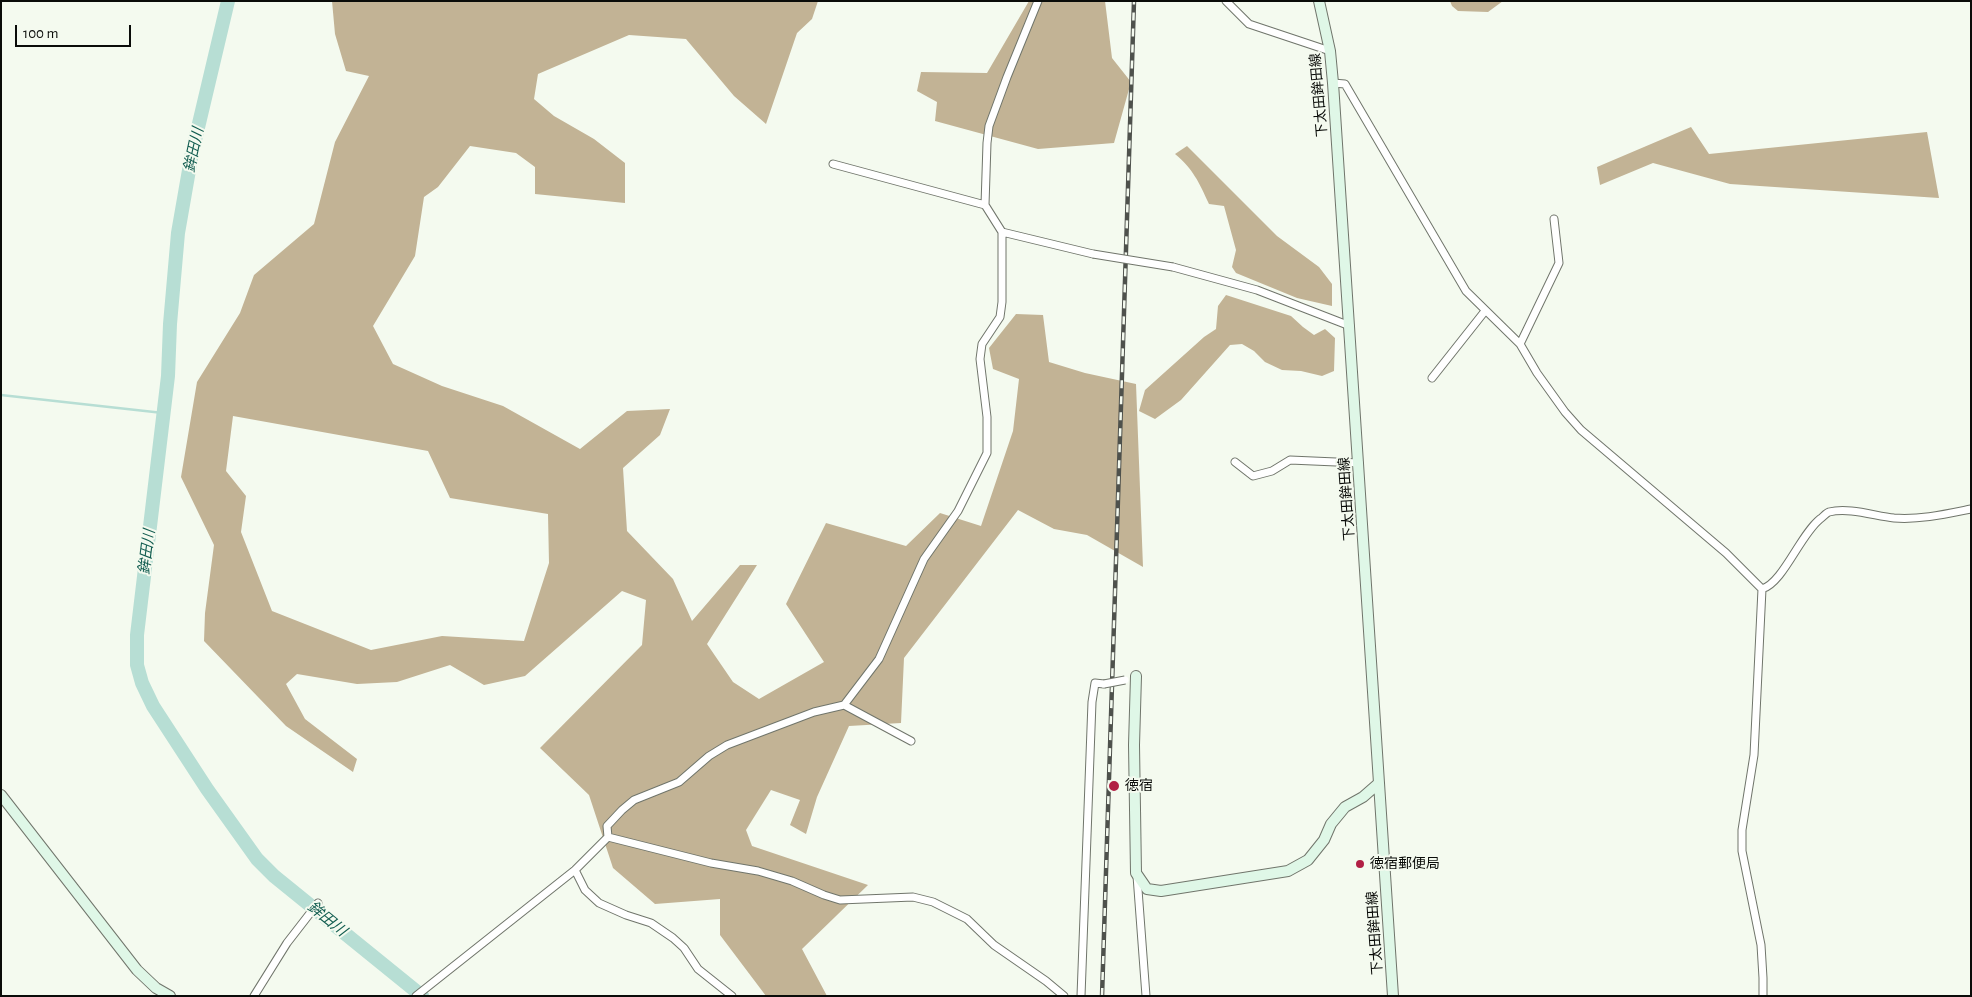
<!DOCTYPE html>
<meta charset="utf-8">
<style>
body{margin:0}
#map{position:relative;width:1972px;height:997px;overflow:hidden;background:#f4faef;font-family:"Alegreya Sans",sans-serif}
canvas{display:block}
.frame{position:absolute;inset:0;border:2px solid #0a0c09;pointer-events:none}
.scale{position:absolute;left:15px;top:25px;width:116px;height:22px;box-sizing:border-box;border:2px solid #0a0c09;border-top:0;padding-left:6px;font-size:15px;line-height:18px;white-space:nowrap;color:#0a0c09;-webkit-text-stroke:4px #f4faef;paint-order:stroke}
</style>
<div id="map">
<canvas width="1972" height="997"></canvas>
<div class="frame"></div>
<div class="scale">100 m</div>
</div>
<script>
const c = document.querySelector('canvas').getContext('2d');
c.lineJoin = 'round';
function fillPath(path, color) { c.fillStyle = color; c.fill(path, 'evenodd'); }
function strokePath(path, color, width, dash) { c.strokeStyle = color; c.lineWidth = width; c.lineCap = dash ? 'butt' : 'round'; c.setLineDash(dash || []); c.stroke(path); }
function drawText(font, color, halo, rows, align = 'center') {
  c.font = font + ' "Alegreya Sans","Noto Sans JP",sans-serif'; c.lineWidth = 4; c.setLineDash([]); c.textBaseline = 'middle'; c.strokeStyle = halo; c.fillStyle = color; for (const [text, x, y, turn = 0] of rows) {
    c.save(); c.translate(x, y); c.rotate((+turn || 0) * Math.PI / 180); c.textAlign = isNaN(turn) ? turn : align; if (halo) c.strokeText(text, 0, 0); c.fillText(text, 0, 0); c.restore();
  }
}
fillPath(new Path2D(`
 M 332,1 L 818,1 L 812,19 L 797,33 L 766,124 L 734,96 L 686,39 L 629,35 L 538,74 L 534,99 L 554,116 L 594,139 L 625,163 L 625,203 L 535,194 L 535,167 L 516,153 L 470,146 L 438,187 L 424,197 L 415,256 L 373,326 L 393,364 L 442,386 L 503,406 L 580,449 L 627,411 L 670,409 L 660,435 L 623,468 L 627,531 L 673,579 L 692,621 L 740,565 L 757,565 L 707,644 L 733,682 L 759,699 L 824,662 L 786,604 L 826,523 L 906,546 L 940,513 L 981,526 L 1013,431 L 1019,379 L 993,369 L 989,348 L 1016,314 L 1043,315 L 1049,362 L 1085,373 L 1136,384 L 1143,567 L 1087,535 L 1054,529 L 1018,510 L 904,658 L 901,723 L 849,726 L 817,797 L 806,834 L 790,825 L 800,800 L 771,790 L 746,830 L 752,846 L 868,885 L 802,949 L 827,996 L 766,996 L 720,935 L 720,899 L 655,904 L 613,868 L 589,795 L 540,748 L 642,645 L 646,600 L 622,591 L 525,676 L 484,685 L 450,665 L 397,682 L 357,684 L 297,674 L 286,684 L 305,719 L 357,759 L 353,772 L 286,726 L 204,641 L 205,613 L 214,545 L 181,477 L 197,382 L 240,313 L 254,275 L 314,224 L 335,142 L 369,76 L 346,71 L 335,34 ZM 233,416 L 428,451 L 450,498 L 548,514 L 549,563 L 524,641 L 442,636 L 371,650 L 272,611 L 241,532 L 246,496 L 226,471 Z
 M 1029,1 L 1105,1 L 1112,58 L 1131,82 L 1114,143 L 1038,149 L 935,121 L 937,102 L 917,91 L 921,72 L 987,73 Z
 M 1450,1 L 1503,1 L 1488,12 L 1458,11 L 1452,6 Z
 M 1691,127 L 1709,154 L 1927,132 L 1939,198 L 1730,184 L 1653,163 L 1600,185 L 1597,167 Z
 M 1187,146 L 1277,236 L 1319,267 L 1332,284 L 1332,306 L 1297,298 L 1236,273 L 1232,267 L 1236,250 L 1224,206 L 1209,204 C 1199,182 1193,169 1175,154 Z
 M 1226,295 L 1291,316 L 1303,327 L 1314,335 L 1325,329 L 1335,338 L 1334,371 L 1322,376 L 1301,371 L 1282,370 L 1265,362 L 1254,351 L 1242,344 L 1230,345 L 1181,400 L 1155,419 L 1139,411 L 1145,390 L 1204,337 L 1216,329 L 1218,306 Z`), '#c2b395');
strokePath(new Path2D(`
 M 1,395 L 163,413`), '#b7ded4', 2.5);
strokePath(new Path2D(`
 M 228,1 L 192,153 L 178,233 L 170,324 L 168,376 L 137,635 L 137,665 L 142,683 L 153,706 L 207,789 L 257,859 L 274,876 L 422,996`), '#b7ded4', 14);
const street = new Path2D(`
 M 1226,1 L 1249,24 L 1330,51
 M 1333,83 L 1345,84 L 1466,291 L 1520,344 L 1537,373 L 1565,412 L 1581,430 L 1726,553 L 1762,589 L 1754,755 L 1742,830 L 1742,851 L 1761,945 L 1763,978 L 1763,996
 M 833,164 L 985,205
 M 1002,232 L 1093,254
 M 1173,267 L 1257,290 L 1350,326
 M 1520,344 L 1559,263 L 1554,219
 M 1432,378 L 1485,311
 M 1235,462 L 1253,476 L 1272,471 L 1290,460 L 1359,463
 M 1762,589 C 1783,583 1800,535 1820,519 C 1823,517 1826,513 1829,512 C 1849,507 1875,516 1894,518 C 1920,520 1946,514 1971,509
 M 844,705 L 879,659 L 924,559 L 958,511 L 987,453 L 987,417 L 980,359 L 982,344 L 1000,317 L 1002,302 L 1002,232 L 985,205 L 987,143 L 989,126 L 1007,77 L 1038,1
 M 608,837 L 711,863 L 758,871 L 792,881 L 824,895 L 840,900 L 913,897 L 933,902 L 967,919 L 994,945 L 1046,981 L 1064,996
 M 575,870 L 585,890 L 599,903 L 626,915 L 651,923 L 673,938 L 684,948 L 698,969 L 732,996
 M 1137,876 L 1146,996
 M 254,996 L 287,943 L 318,903
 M 416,996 L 575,870 L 608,837 L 607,826 L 622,810 L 634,800 L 679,782 L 709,756 L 727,745 L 814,712 L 844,705 L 911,741
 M 1081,996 L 1092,702 L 1095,683 L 1104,684`);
const secondary = new Path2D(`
 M 1319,1 L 1330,51 L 1333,83 L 1393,996
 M 1136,676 L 1134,745 L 1136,873 L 1147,889 L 1161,891 L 1288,871 L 1308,860 L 1324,840 L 1331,824 L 1345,807 L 1363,797 L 1379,783
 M 1,795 L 137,970 L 156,988 L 170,996`);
strokePath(street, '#70756b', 9);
strokePath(secondary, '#70756b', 12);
strokePath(street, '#fff', 7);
strokePath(secondary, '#dff7e7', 10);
const rail = new Path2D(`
 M 1102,996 L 1134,1`);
strokePath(rail, '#4e514c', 4.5);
strokePath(rail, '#f4faef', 2.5, [8]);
const streetBridge = new Path2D(`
 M 1093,254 L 1173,267
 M 1104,684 L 1125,680`);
strokePath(streetBridge, '#70756b', 9, []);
strokePath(streetBridge, '#fff', 7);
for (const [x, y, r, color] of [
 [1114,786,6,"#b11f44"],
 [1360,864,5,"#b11f44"]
]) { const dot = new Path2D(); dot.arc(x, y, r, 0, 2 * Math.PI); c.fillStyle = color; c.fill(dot); strokePath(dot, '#f4faef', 2); }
drawText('14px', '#0a0c09', '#f4faef', [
 ["下太田鉾田線",1319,95,-95],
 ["下太田鉾田線",1347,499,-94],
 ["下太田鉾田線",1375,933,-94]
]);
drawText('14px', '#0a0c09', '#f4faef', [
 ["徳宿",1125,786],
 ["徳宿郵便局",1370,864]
], 'left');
drawText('italic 15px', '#125d50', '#f4faef', [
 ["鉾田川",194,150,-78],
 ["鉾田川",147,552,-83],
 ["鉾田川",327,919,39]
]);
</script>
